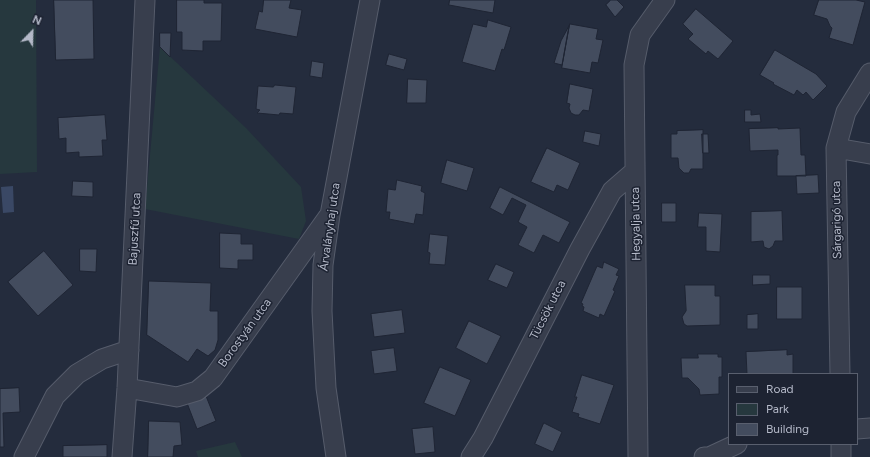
<!DOCTYPE html>
<meta charset="utf-8">
<style>
body{margin:0}
#map{position:relative;width:870px;height:457px;overflow:hidden;background:#242c3d;font-family:Figtree,sans-serif}
canvas{display:block}
.legend{position:absolute;left:728px;top:373px;width:130px;height:72px;box-sizing:border-box;background:#1d2332;border:1px solid #595f6e;margin:0;padding:5px 7px;list-style:none;font-size:12px;color:#b4b9c8}
.legend li{display:flex;align-items:center;gap:8px;height:20px}
.legend b{width:20px;border:1px solid #595f6e}
.north{position:absolute;left:12px;top:12px;width:40px;height:40px;-webkit-text-stroke:3px #1d2332;paint-order:stroke;rotate:23deg;font-size:11px;font-weight:700;line-height:16px;text-align:center;color:#b4b9c8}
.north::after{content:'';display:block;margin:auto;width:14px;height:18px;background:#b4b9c8;clip-path:polygon(50% 0,100% 100%,50% 72%,0 100%)}
</style>
<div id="map">
<canvas width="870" height="457"></canvas>
<ul class="legend">
<li><b style="height:5px;background:#383e4d"></b>Road</li>
<li><b style="height:11px;background:#26383e"></b>Park</li>
<li><b style="height:11px;background:#434c5e"></b>Building</li>
</ul>
<div class="north">N</div>
</div>
<script>
const c = document.querySelector('canvas').getContext('2d');
c.lineJoin = 'round';
function fillPath(path, color) { c.fillStyle = color; c.fill(path, 'evenodd'); }
function strokePath(path, color, width, dash) { c.strokeStyle = color; c.lineWidth = width; c.lineCap = dash ? 'butt' : 'round'; c.setLineDash(dash || []); c.stroke(path); }
function drawText(font, color, halo, rows, align = 'center') {
  c.font = font + ' Figtree,sans-serif'; c.lineWidth = 3; c.setLineDash([]); c.textBaseline = 'middle'; c.strokeStyle = halo; c.fillStyle = color; for (const [text, x, y, turn = 0] of rows) {
    c.save(); c.translate(x, y); c.rotate((+turn || 0) * Math.PI / 180); c.textAlign = isNaN(turn) ? turn : align; if (halo) c.strokeText(text, 0, 0); c.fillText(text, 0, 0); c.restore();
  }
}
fillPath(new Path2D(`
 M 0,0 L 36,0 L 37,172 L 0,174 Z
 M 160,47 L 246,128 L 301,187 L 306,221 L 299,239 L 145,209 Z
 M 235,442 L 242,457 L 198,457 L 196,451 Z`), '#26383e');
fillPath(new Path2D(`
 M 13,186 L 14,212 L 3,213 L 1,187 Z`), '#3a4865');
const building = new Path2D(`
 M 54,0 L 93,0 L 94,59 L 56,60 Z
 M 177,0 L 204,0 L 204,3 L 222,3 L 221,41 L 203,41 L 203,51 L 182,50 L 182,32 L 177,32 Z
 M 264,0 L 291,0 L 289,8 L 302,10 L 297,37 L 255,29 L 259,11 L 262,12 Z
 M 450,0 L 495,0 L 493,13 L 449,5 Z
 M 611,0 L 617,0 L 624,7 L 615,17 L 606,5 Z
 M 819,0 L 856,0 L 865,2 L 853,45 L 829,38 L 832,28 L 830,26 L 827,19 L 814,15 Z
 M 696,9 L 733,41 L 718,59 L 708,51 L 706,54 L 688,39 L 693,34 L 683,24 Z
 M 488,20 L 511,27 L 504,50 L 502,49 L 495,71 L 462,62 L 473,24 L 486,27 Z
 M 570,24 L 598,29 L 596,39 L 603,40 L 598,63 L 592,62 L 590,73 L 562,68 Z
 M 569,26 L 562,65 L 554,63 L 561,41 Z
 M 160,33 L 171,33 L 170,57 L 160,47 Z
 M 775,50 L 816,74 L 827,86 L 813,100 L 806,92 L 803,95 L 797,90 L 794,95 L 773,84 L 774,83 L 760,75 Z
 M 389,54 L 407,59 L 404,70 L 386,65 Z
 M 312,61 L 324,63 L 322,78 L 310,76 Z
 M 408,79 L 427,80 L 426,103 L 407,103 Z
 M 570,84 L 593,89 L 589,111 L 583,110 L 579,115 L 575,115 L 571,113 L 569,108 L 570,104 L 567,103 Z
 M 275,85 L 296,87 L 293,114 L 280,113 L 279,115 L 257,113 L 260,110 L 256,109 L 258,86 L 273,87 Z
 M 745,110 L 751,110 L 751,115 L 760,114 L 761,122 L 745,122 Z
 M 105,115 L 107,140 L 102,140 L 103,156 L 79,157 L 79,152 L 66,153 L 66,138 L 59,139 L 58,118 Z
 M 778,128 L 778,129 L 800,128 L 801,155 L 805,155 L 806,176 L 777,176 L 777,155 L 778,155 L 778,150 L 750,151 L 749,129 Z
 M 703,130 L 703,169 L 691,169 L 689,173 L 684,173 L 679,168 L 678,158 L 671,158 L 671,134 L 677,134 L 677,131 Z
 M 585,131 L 601,134 L 599,146 L 583,142 Z
 M 702,134 L 708,134 L 709,153 L 703,153 Z
 M 547,148 L 580,163 L 568,190 L 557,185 L 554,192 L 531,182 Z
 M 447,160 L 474,168 L 467,191 L 441,183 Z
 M 818,175 L 819,193 L 797,194 L 796,176 Z
 M 397,180 L 422,186 L 421,191 L 425,193 L 423,215 L 416,214 L 414,224 L 389,219 L 390,212 L 386,212 L 388,189 L 395,190 Z
 M 73,181 L 93,182 L 93,197 L 72,196 Z
 M 500,187 L 570,222 L 559,243 L 543,235 L 534,253 L 518,245 L 527,227 L 518,222 L 526,205 L 512,198 L 503,215 L 490,208 Z
 M 662,203 L 676,203 L 676,222 L 662,222 Z
 M 782,211 L 783,241 L 775,241 L 773,246 L 769,249 L 764,247 L 763,241 L 751,242 L 751,212 Z
 M 699,213 L 722,214 L 720,252 L 706,251 L 706,227 L 698,227 Z
 M 220,233 L 241,234 L 241,244 L 253,244 L 253,260 L 238,260 L 238,269 L 220,268 Z
 M 430,234 L 448,236 L 445,265 L 429,264 L 430,253 L 428,252 Z
 M 80,249 L 97,249 L 96,272 L 80,271 Z
 M 44,251 L 73,285 L 38,316 L 8,282 Z
 M 604,262 L 619,269 L 616,275 L 619,276 L 613,290 L 615,291 L 604,316 L 600,314 L 599,318 L 583,311 L 584,307 L 582,306 L 583,304 L 581,303 L 597,266 L 602,268 Z
 M 496,264 L 514,272 L 507,288 L 488,280 Z
 M 753,275 L 770,275 L 770,284 L 753,285 Z
 M 149,281 L 211,283 L 210,311 L 218,311 L 218,340 L 215,350 L 208,356 L 197,349 L 188,362 L 147,335 Z
 M 685,285 L 715,285 L 715,296 L 720,296 L 720,325 L 687,326 L 684,324 L 682,317 L 686,311 Z
 M 777,287 L 802,287 L 802,319 L 777,319 Z
 M 402,310 L 405,333 L 374,337 L 371,314 Z
 M 758,314 L 758,329 L 747,329 L 747,315 Z
 M 469,321 L 501,336 L 487,364 L 456,348 Z
 M 394,348 L 397,371 L 374,374 L 371,351 Z
 M 787,350 L 787,355 L 793,354 L 793,374 L 747,374 L 746,352 Z
 M 698,354 L 718,354 L 718,357 L 722,357 L 722,377 L 719,377 L 719,394 L 700,395 L 699,389 L 688,378 L 682,378 L 681,358 L 698,358 Z
 M 440,367 L 471,380 L 455,416 L 424,403 Z
 M 582,375 L 614,385 L 600,424 L 578,417 L 579,414 L 572,412 L 577,397 L 575,397 Z
 M 19,388 L 20,412 L 3,413 L 4,447 L 0,447 L 0,389 Z
 M 206,396 L 216,421 L 197,429 L 187,403 Z
 M 149,421 L 180,422 L 182,445 L 174,446 L 173,457 L 148,457 Z
 M 544,423 L 562,432 L 553,452 L 535,444 Z
 M 433,427 L 435,452 L 415,454 L 412,429 Z
 M 107,445 L 107,457 L 63,457 L 63,446 Z`);
fillPath(building, '#434c5e');
strokePath(building, '#1f2534', 1);
const street = new Path2D(`
 M 836,148 L 870,154
 M 840,374 L 836,148 L 846,112 L 870,73
 M 127,388 L 177,397 L 197,391 L 213,378 L 328,217
 M 857,429 L 870,428
 M 24,457 L 55,396 L 77,374 L 102,359 L 129,350
 M 122,457 L 127,388 L 145,0
 M 336,457 L 326,388 L 322,311 L 323,265 L 330,215 L 370,0
 M 471,457 L 483,438 L 580,249 L 612,191 L 635,171
 M 638,457 L 634,65 L 640,35 L 665,0
 M 704,457 L 709,457 L 737,444
 M 841,457 L 841,444`);
strokePath(street, '#565c6b', 21);
strokePath(street, '#383e4d', 19);
drawText('12px', '#b4b9c8', '#1d2332', [
 ["Sárgarigó utca",837,220,-91],
 ["Hegyalja utca",636,224,-91],
 ["Árvalányhaj utca",330,227,-82],
 ["Bajuszfű utca",135,229,-87],
 ["Tücsök utca",548,310,-63],
 ["Borostyán utca",245,333,-54]
]);
</script>
